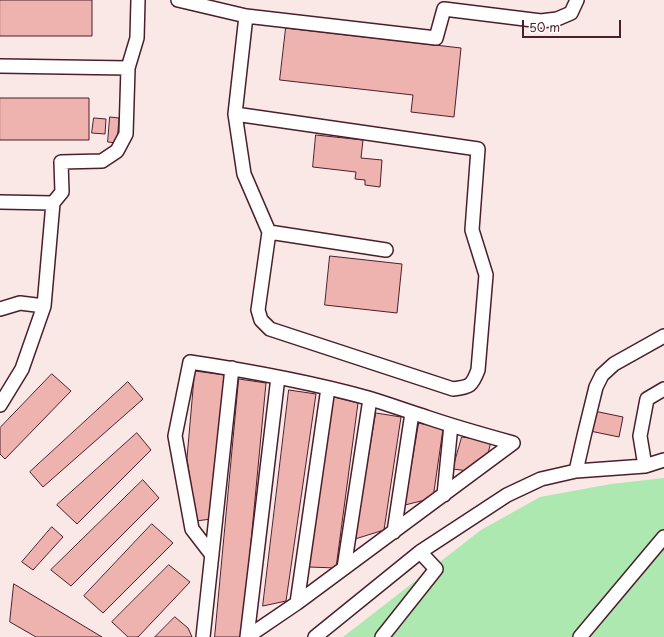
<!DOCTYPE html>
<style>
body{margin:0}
#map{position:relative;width:664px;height:637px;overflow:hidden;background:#fae8e7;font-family:"Playpen Sans",sans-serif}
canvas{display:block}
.scale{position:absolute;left:522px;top:20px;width:99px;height:18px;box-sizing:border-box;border:2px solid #4a1f2b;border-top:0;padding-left:5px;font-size:12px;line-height:14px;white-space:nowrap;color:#4a1f2b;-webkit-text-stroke:3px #fff;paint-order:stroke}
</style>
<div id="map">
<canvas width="664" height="637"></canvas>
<div class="scale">50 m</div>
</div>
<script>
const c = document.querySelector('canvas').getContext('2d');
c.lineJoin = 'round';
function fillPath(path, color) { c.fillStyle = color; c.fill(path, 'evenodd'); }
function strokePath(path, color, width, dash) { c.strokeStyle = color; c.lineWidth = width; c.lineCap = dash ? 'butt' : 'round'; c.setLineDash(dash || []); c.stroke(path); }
fillPath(new Path2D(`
 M 664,478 L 664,637 L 343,637 L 481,530 L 540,497 L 611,484 Z`), '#ace8af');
const building = new Path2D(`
 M 0,0 L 92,0 L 92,36 L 0,36 Z
 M 286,28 L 461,48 L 454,117 L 411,112 L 413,95 L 280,80 Z
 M 0,98 L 89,98 L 89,140 L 0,140 Z
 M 110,117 L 119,118 L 117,143 L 108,142 Z
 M 94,118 L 106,119 L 105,134 L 92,133 Z
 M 316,135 L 363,140 L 361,158 L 382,160 L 380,187 L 365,185 L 365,180 L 355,179 L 356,172 L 313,167 Z
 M 330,256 L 402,264 L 397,313 L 325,305 Z
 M 195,371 L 225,375 L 211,519 L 196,521 L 187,459 Z
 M 52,374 L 71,391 L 5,459 L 0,454 L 0,428 Z
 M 239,379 L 266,383 L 242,637 L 215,637 Z
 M 128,382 L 143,399 L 43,487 L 30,472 Z
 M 289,390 L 316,394 L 286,601 L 263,606 Z
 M 334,397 L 358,403 L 336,568 L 309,567 Z
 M 594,411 L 623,417 L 619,437 L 590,431 Z
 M 376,413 L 401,417 L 384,530 L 355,539 Z
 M 419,423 L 443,429 L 433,498 L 405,505 Z
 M 137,433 L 151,450 L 77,524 L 57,505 Z
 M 462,437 L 491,441 L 488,454 L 468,471 L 453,469 Z
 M 143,480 L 159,498 L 71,586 L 51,570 Z
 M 152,524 L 173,543 L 103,613 L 84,596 Z
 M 52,527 L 63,537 L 33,570 L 22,562 Z
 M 169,565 L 190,582 L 138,637 L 128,637 L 112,622 Z
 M 14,584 L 102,637 L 36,637 L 10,622 Z
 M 175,617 L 188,628 L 192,637 L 155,637 Z`);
fillPath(building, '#efb3af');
strokePath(building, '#4a1f2b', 1);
const minor = new Path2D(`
 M 178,0 L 246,16 L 235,114 L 244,174 L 269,232 L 258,310 L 261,320 L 270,329 L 453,389 C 470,387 472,386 478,370 L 486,275 L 472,230 L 478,149 L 235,114
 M 246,16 L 436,38 L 444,9 L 541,21 L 557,19 L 571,13 L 577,0
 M 0,66 L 128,68 L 126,134 L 117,151 L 102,161 L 61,162 L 62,192 L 53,203 L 44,306 L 22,369 L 0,405
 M 128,68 L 137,38 L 138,0
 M 0,202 L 53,203
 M 269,232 L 386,250
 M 0,309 L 20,303 L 44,306
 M 645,466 L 640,436 L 647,399 L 664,389
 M 576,471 L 584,436 L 596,387 L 602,375 L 614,364 L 664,336
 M 444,495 L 451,425
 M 394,532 L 412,413
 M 212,555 L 192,529 L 175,436 L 190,362 C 250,371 310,382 368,398 C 388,404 407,411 426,417 C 455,427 484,435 513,443 L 297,603 L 247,637
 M 344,568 L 370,399
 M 297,603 L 328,388
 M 203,637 L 232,368
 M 247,637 L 278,377
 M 315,637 L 420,552 L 507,495 L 541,479 L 576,471 L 645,466 L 664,460
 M 382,637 L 436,569 L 420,552
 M 580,637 L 664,537`);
strokePath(minor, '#4a1f2b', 16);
strokePath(minor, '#fff', 13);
</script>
